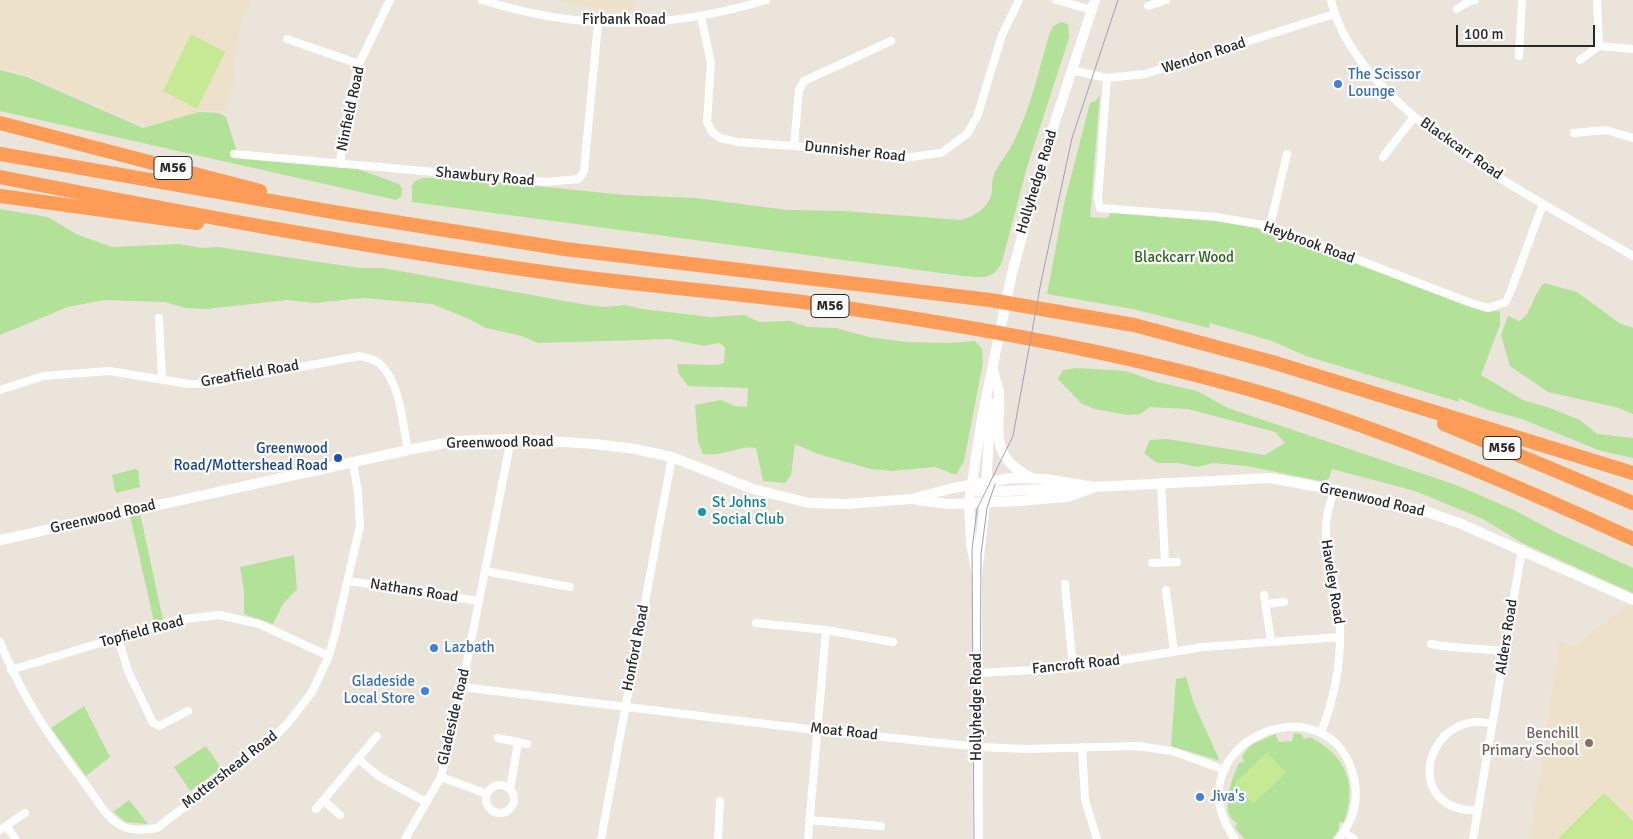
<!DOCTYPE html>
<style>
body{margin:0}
#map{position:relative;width:1633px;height:839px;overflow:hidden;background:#ebe4db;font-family:Signika,sans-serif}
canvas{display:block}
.scale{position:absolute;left:1456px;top:25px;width:139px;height:22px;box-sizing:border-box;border:2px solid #292929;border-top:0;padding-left:6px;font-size:15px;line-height:18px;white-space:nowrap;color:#292929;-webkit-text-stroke:4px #fff;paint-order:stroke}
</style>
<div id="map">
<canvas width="1633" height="839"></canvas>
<div class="scale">100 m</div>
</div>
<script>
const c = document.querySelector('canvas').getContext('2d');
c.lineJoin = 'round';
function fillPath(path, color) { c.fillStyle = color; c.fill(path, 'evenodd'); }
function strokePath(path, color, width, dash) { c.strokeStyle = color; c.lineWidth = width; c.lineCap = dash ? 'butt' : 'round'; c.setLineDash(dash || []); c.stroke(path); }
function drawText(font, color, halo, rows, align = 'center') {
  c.font = font + ' Signika,sans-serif'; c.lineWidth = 4.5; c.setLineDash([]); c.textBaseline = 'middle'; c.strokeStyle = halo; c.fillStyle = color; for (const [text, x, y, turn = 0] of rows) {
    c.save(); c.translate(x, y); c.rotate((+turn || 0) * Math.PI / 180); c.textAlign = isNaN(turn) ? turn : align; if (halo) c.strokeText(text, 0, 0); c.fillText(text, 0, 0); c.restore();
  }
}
fillPath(new Path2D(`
 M 0,0 L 252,0 L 241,21 L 234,79 L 224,111 L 200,111 L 146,127 L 27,75 L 0,68 Z
 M 552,0 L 635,0 L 631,11 L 605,9 Z
 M 1633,600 L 1633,839 L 1530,839 L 1559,641 L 1574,646 Z`), '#ede1ca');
fillPath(new Path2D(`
 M 1061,22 L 1068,24 L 1069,38 L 1027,167 L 1002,262 C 993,281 982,277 963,276 L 412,202 L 412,186 L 415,181 L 423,178 L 456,178 L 625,195 L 696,198 L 787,210 L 844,211 L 960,220 C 974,217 990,207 992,191 C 992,184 992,179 995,172 C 1000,162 1008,153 1013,143 C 1031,108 1039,69 1050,32 L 1053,26 Z
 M 0,70 L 27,77 L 143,128 L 199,112 L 219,113 L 226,117 L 237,152 L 355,168 L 399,184 L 402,189 L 401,197 L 396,200 L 0,111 Z
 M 1100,93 L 1090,217 L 1108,218 L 1111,212 L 1237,220 L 1237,224 L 1258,227 L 1261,232 L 1275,233 L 1467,306 L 1486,312 L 1500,311 L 1500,325 L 1481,375 L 1523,400 L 1550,408 L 1580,420 L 1597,434 L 1633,438 L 1633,458 L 1601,451 L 1522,419 L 1488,410 L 1458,398 L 1459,402 L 1306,356 L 1272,341 L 1210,323 L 1209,328 L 1133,309 L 1047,294 L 1064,204 L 1090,103 L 1097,100 Z
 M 0,209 L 48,217 L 76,234 L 112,247 L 179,244 L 202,248 L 218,247 L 360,268 L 383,268 L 587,305 L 605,307 L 625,305 L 642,309 L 710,317 L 745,315 L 759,322 L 790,321 L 808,327 L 836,328 L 869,337 L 906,342 L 950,343 L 975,341 L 982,349 L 983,363 L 964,461 L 956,475 L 935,467 L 892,471 L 871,469 L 818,454 L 795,444 L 791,475 L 785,483 L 763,481 L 756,448 C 739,445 723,457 703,454 L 698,442 L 695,405 L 721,400 L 735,406 L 747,407 L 748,388 L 688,386 L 679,374 L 677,364 L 717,365 L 724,363 L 725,347 L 719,343 L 704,346 L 669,339 L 538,343 L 522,336 L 486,328 L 469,319 L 432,304 L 363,298 L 314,303 L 287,300 L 206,309 L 185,308 L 165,302 L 104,300 L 68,307 L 0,335 Z
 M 1544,283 L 1577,292 L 1619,323 L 1633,328 L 1633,414 L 1619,408 L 1548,392 L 1510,366 L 1501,335 L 1508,316 L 1519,321 C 1533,313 1532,295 1544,283 Z
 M 1077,368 L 1126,371 L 1157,382 L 1197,391 L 1228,408 L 1456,485 L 1514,510 L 1557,533 L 1633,568 L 1633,593 L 1522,543 L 1483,519 L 1415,491 L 1332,469 L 1329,478 L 1325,482 L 1247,466 L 1213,463 L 1197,467 L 1178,463 L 1157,463 L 1144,453 L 1150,440 L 1167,439 L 1265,455 L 1285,443 L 1275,432 L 1188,409 L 1150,407 L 1140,414 L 1127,415 L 1095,409 L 1082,404 L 1058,379 L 1063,370 Z
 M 135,469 L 138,470 L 140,487 L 117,493 L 115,491 L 112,475 Z
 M 140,513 L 163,620 L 154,622 L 130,515 Z
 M 294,555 L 297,589 L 283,604 L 273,624 L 244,614 L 244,591 L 240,567 Z
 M 1186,677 L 1194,704 L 1220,761 L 1171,746 L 1176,679 Z
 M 84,706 L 110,757 L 86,776 L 51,728 Z
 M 1294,733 L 1301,734 L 1304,739 L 1310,737 C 1345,755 1358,783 1344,822 L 1339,822 L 1339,830 L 1332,839 L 1245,839 L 1235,828 L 1237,823 C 1235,821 1232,820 1231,818 C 1222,806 1233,775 1239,763 L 1244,762 L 1242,756 L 1251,745 L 1275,734 L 1279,742 L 1292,741 Z
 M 206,746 L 221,768 L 190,791 L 174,767 Z
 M 129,800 L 148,824 L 126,822 L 113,812 Z`), '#b2e198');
fillPath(new Path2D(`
 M 191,34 L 225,52 L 197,109 L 163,91 Z
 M 1267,752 L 1286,773 L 1253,804 L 1234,784 Z
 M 1604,793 L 1633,821 L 1633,839 L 1558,839 Z`), '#c5e994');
strokePath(new Path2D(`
 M 482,0 C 581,31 667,30 766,0
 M 1056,0 L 1092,10
 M 1331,0 C 1357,113 1540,200 1633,256
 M 1597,0 L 1599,46 L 1633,49
 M 1148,6 L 1166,0
 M 1457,9 L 1468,2 L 1475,0
 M 701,16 L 711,63 L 707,122 L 712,132 L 720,138 L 738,142 L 794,146 L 903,158 L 941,153 L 967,134 L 977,117 L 1002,35 L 1019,0
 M 287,39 L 359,64
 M 1519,56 L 1522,0
 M 1580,60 L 1599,46
 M 1071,70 L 1107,78 L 1145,74 L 1334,14
 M 1107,78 L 1098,198 L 1100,208 L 1216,217 L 1270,226 L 1471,303 L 1488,308 L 1506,302 L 1510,293 L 1543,204
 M 1574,133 L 1606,130 L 1633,138
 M 794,146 L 799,90 L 804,81 L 891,41
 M 234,154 L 546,182 L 579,179 L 584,171 L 598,23
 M 1383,157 L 1414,117
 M 340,164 L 344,129 L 359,64 L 390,0
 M 1270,226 L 1287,154
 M 159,318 L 162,379
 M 0,390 L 43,376 L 109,371 L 189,384 L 208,384 L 360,356 C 367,358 376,359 381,365 C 401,385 402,423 408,450
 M 1161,482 L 1165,562
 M 1152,563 L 1177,562
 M 485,571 L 570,587
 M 349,581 L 479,601
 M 1065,584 L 1073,668
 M 1166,590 L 1174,652
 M 1264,595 L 1271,641
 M 1266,604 L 1284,602
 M 756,623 L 826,630 L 893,642
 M 118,638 L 128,671 L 153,723 L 159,726 L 188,711
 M 0,642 C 22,697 50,738 86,785 C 95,797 104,814 117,823 C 128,832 143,830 157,828 L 269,742 L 288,723 L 312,692 L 329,656 L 336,630 L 360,526 L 358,493 L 353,462
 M 1431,644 C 1456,649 1480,648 1505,651
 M 11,670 L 176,620 L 219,615 L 259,624 L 329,656
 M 977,673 L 1073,668 L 1203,647 L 1340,637
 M 462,687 L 816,730 L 980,747 L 1026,749 L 1138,746 L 1172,751 L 1225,770
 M 1321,733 C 1336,694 1343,655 1339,613 C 1335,565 1314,538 1335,490
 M 498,738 L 527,744
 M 1082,747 L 1085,800 L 1097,839
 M 358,759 L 380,777 L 426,802
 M 441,777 L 487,794
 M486 799a14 14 0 1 1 28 0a14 14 0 1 1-28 0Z
 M 507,787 L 511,784 L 518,742
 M 323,800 L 340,815
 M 316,809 L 377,736
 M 1478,811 C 1467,810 1454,809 1445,802 C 1409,777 1440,710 1492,724
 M 809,820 L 881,826
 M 6,826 L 15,838
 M 0,830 L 25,813
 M 1344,832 L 1354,839
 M 405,839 L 441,777 L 462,687 L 511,439
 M 601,839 L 672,457
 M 718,839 L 720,801
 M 808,839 L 826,630
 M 1235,839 C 1168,744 1330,675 1354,778 C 1359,801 1353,822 1338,839
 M 1473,839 L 1522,549`), '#fff', 8);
strokePath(new Path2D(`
 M 993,369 C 994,377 998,384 999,392 C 1001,430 987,455 1030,477
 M 980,492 L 1070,488
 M 917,500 L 948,504 L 1018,501 L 1067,497 L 1093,488
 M 0,540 L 408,450 L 456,441 L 511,439 L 595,444 L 635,449 L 672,457 L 753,489 L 809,503 L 846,504 L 911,499 L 953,488 L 1011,478 L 1046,479 L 1094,487 L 1270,478 L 1335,490 L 1427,512 L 1459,523 L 1633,600
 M 977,575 L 971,544 L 969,503 L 982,418 L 1012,273 L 1047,146 L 1095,0
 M 978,839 L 977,575 L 985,503 L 991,403`), '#fff', 10);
strokePath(new Path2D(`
 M 0,123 L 260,191
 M 0,154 L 345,214 L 565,249 L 990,300 L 1134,325 L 1272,362 L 1633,473
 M 0,177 C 185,213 370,248 557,274 C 646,286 737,293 826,305 C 975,327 1127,353 1272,396 C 1397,434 1515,485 1633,539
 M 0,196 L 197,223
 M 1444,424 L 1633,503`), '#fc9c56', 14);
strokePath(new Path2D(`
 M 980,745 L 981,554 L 987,508 L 995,484
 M 974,839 L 972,550 L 977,509 L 1013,436 L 1041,282 L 1072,138 L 1118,0`), '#9ea1b3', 1);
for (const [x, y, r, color] of [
 [1338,84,5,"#3f7fe0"],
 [338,458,5,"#1a4fb4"],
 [702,512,5,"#0f9aa8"],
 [434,648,5,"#3f7fe0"],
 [425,691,5,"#3f7fe0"],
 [1589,743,5,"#8d6e63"],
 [1200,797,5,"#3f7fe0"]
]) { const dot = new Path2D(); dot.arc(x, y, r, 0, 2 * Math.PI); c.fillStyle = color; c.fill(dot); strokePath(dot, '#fff', 2); }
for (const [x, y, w] of [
 [173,168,38],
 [830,306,38],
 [1502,448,38]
]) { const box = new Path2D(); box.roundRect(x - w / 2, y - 11.5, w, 23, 4); c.fillStyle = '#fff'; c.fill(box); strokePath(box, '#292929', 1); }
drawText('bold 14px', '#292929', null, [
 ["M56",173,168],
 ["M56",830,306],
 ["M56",1502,448]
]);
drawText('15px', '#292929', '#fff', [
 ["Firbank Road",624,20],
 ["Wendon Road",1204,56,-18],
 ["Ninfield Road",351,109,-78],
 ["Blackcarr Road",1461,149,35],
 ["Dunnisher Road",855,152,6],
 ["Shawbury Road",485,177,5],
 ["Hollyhedge Road",1037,182,-73],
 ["Heybrook Road",1309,243,20],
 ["Greatfield Road",250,374,-10],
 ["Greenwood Road",500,443,-1],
 ["Greenwood Road",1372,500,13],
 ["Greenwood Road",103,517,-13],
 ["Haveley Road",1332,582,81],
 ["Nathans Road",414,591,9],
 ["Topfield Road",142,632,-15],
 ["Alders Road",1507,637,-81],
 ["Honford Road",636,648,-79],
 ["Fancroft Road",1076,665,-6],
 ["Hollyhedge Road",977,707,-90],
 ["Gladeside Road",454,717,-77],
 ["Moat Road",844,732,6],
 ["Mottershead Road",230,770,-38]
]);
drawText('15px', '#366cbe', '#fff', [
 ["The Scissor",1348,75],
 ["Lounge",1348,92],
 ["Lazbath",444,648],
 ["Gladeside",415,682,"right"],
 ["Local Store",415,699,"right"],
 ["Jiva's",1210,797]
], 'left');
drawText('15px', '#2b651b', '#fff', [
 ["Blackcarr Wood",1184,258]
]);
drawText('15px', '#164399', '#fff', [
 ["Greenwood",328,449],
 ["Road/Mottershead Road",328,466]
], 'right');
drawText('15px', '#0d838f', '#fff', [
 ["St Johns",712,503],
 ["Social Club",712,520]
], 'left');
drawText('15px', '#785e54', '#fff', [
 ["Benchill",1579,734],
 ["Primary School",1579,751]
], 'right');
</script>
